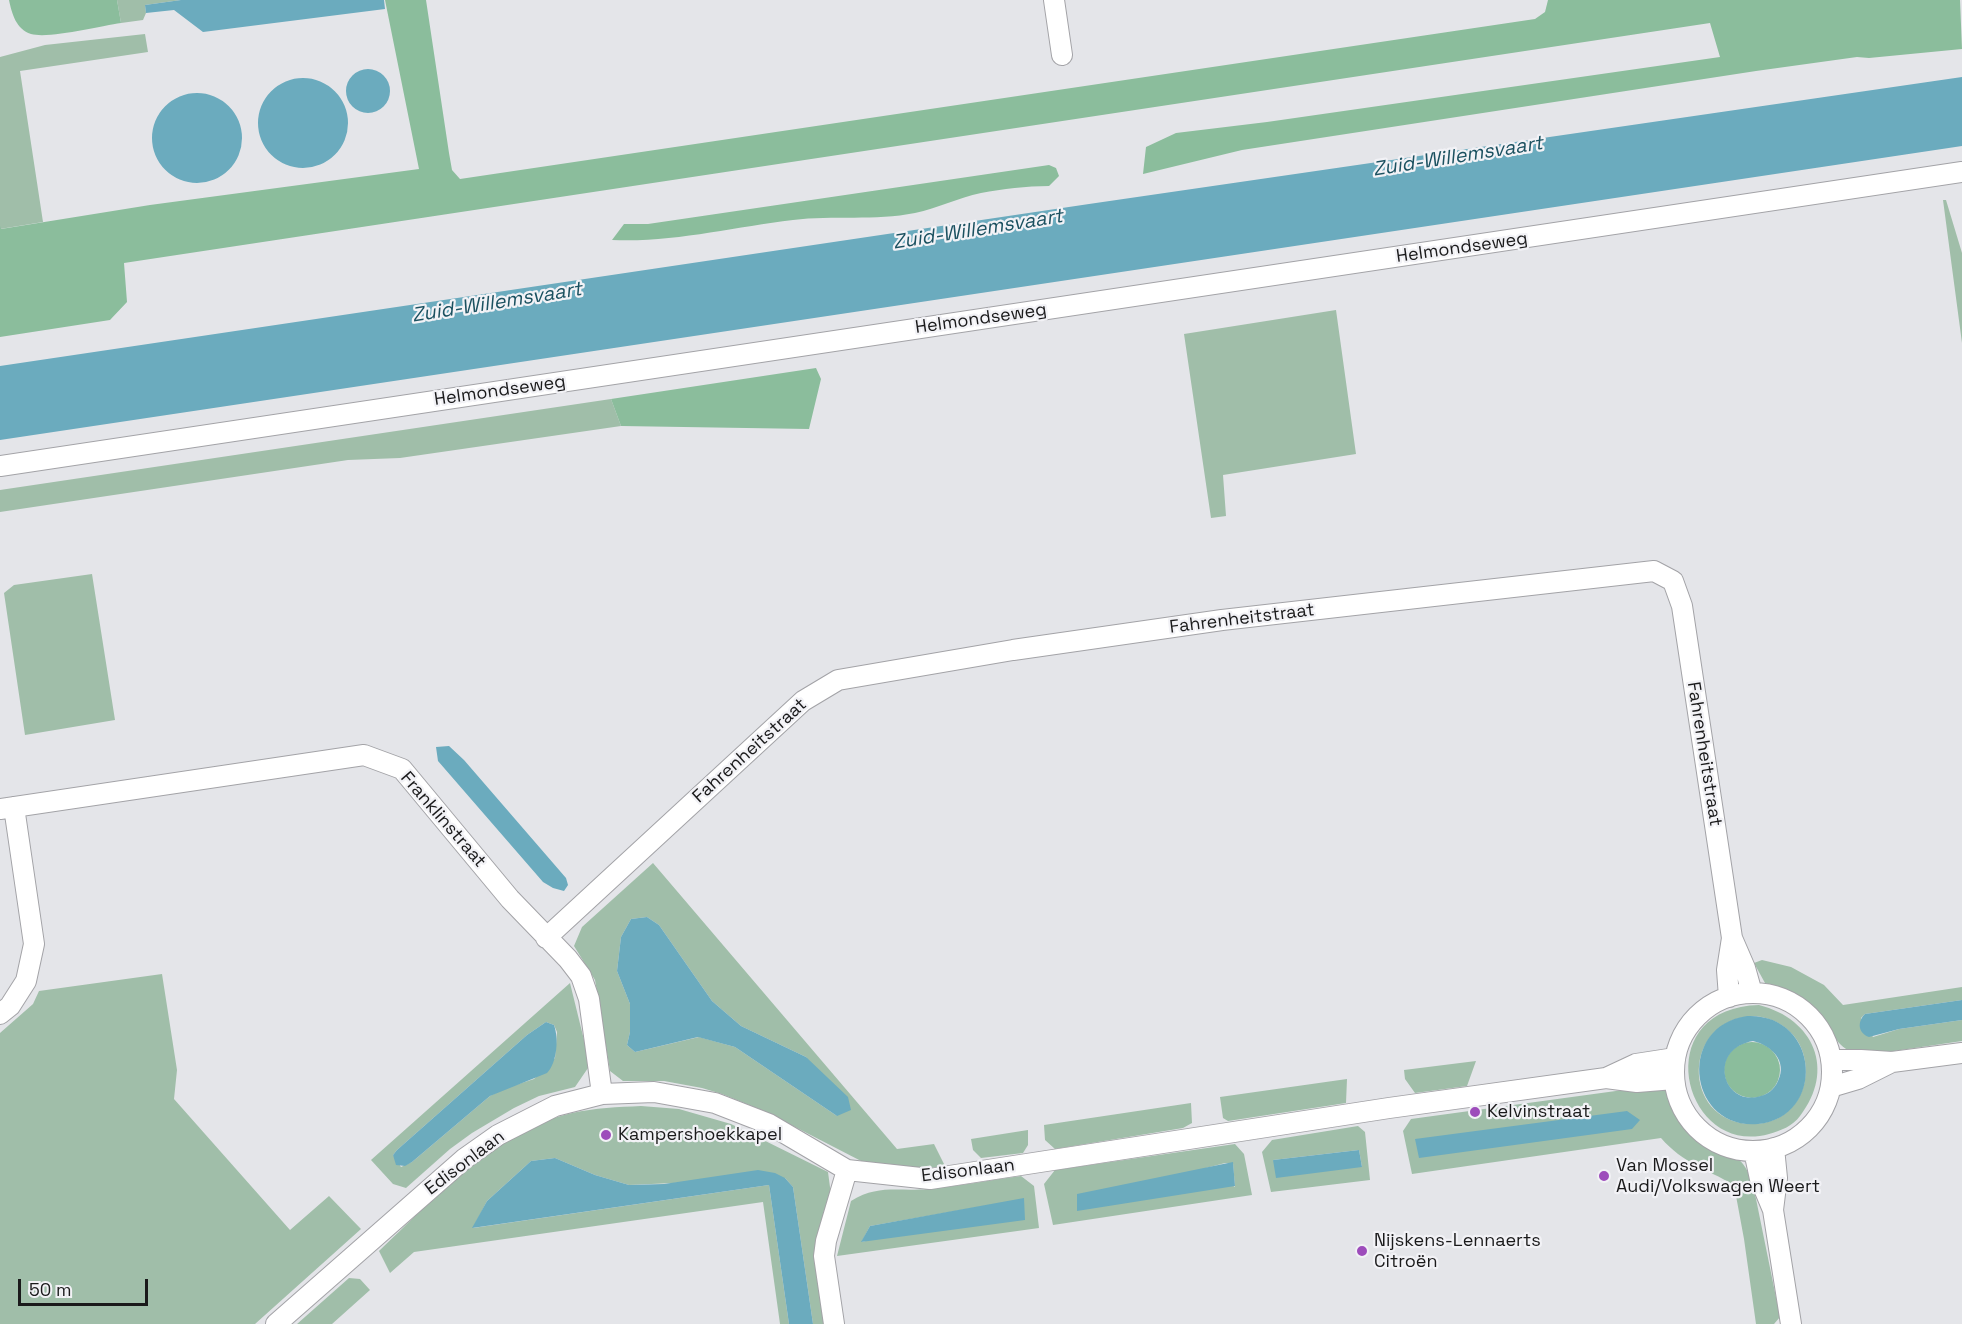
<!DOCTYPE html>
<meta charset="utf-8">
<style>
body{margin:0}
#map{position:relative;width:1962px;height:1324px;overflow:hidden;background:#e4e5e9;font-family:"Space Grotesk",sans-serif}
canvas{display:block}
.scale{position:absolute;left:18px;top:1279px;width:130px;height:27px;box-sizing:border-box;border:3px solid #1a1a1b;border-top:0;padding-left:8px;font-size:18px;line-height:21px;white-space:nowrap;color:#1a1a1b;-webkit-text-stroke:4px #f2f2f6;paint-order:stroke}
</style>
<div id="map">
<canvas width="1962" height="1324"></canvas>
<div class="scale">50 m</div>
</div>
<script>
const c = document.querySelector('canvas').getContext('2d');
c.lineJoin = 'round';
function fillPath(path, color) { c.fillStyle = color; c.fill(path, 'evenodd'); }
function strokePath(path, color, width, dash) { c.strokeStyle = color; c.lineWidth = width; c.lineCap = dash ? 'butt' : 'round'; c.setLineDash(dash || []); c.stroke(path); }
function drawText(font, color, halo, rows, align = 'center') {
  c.font = font + ' "Space Grotesk",sans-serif'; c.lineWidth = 4.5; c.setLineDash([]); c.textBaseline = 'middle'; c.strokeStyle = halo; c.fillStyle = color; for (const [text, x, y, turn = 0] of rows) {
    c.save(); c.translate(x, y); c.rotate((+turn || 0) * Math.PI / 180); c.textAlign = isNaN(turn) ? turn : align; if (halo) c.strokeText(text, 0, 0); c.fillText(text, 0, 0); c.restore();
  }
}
fillPath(new Path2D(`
 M 117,0 L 181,0 L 145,5 L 146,13 L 143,20 L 121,23 Z
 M 145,34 L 148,52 L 20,71 L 43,222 L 0,229 L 0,57 L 45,45 Z
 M 1943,200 L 1946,200 L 1962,253 L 1962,343 Z
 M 1336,310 L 1356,454 L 1223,475 L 1226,516 L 1211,518 L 1184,334 Z
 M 611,399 L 621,426 L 400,458 L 348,460 L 0,512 L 0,490 Z
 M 92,574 L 115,720 L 25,735 L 4,593 L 14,585 Z
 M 653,863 L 897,1149 L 934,1144 L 945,1166 L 922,1169 L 863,1162 L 764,1111 L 722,1094 L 702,1088 L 664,1081 L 623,1081 L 610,1071 L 595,980 L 574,946 L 582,927 ZM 647,917 L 659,925 L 712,1001 L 741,1026 L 806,1057 L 837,1116 L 735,1047 L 699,1037 L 635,1052 L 627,1045 L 630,1032 L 630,1004 L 617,971 L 621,937 L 631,919 Z
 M 1762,960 L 1791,967 L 1824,985 L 1843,1005 L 1962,987 L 1962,1000 L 1872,1013 L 1865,1014 L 1861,1018 L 1873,1037 L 1899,1029 L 1962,1020 L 1962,1041 L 1867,1055 C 1836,1052 1837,1037 1821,1015 C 1807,997 1786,989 1765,983 L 1754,963 Z
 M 162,974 L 177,1070 L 174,1099 L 290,1230 L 329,1196 L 361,1229 L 255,1324 L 0,1324 L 0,1033 L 33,1004 L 39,991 Z
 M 570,983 L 585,1044 L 588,1068 L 575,1087 L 539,1096 L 514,1108 L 472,1133 L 450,1149 L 406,1188 L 393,1184 L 371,1160 ZM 546,1022 L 554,1025 L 557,1032 L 555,1058 L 534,1079 L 503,1089 L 490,1096 L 412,1162 L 401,1167 L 393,1155 L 397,1150 L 527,1035 Z
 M 1759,1005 C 1814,1019 1836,1070 1800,1116 C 1793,1126 1780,1131 1769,1134 C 1683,1158 1646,1008 1759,1005 ZM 1755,1016 C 1827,1024 1820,1126 1750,1124 C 1681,1121 1681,1018 1755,1016 Z
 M 1476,1061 L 1467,1086 L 1415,1093 L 1405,1079 L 1404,1070 Z
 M 1347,1079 L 1346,1103 L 1228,1121 L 1223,1118 L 1220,1097 Z
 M 1667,1084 C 1676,1116 1691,1133 1720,1149 C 1728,1154 1738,1157 1743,1164 C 1750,1173 1752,1184 1755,1194 L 1780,1317 L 1774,1324 L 1756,1324 L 1744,1239 L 1734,1185 C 1705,1168 1684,1164 1661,1138 L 1412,1174 L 1403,1131 L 1411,1119 Z
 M 1191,1103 L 1192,1123 L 1183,1128 L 1055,1149 L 1045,1140 L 1044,1125 Z
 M 641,1106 L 679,1109 L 731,1124 L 828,1172 L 832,1202 L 816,1247 L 816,1273 L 824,1324 L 813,1324 L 793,1187 L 785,1178 L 629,1185 L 595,1175 L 555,1158 L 531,1161 L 487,1201 L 473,1228 L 769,1185 L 789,1324 L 780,1324 L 763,1202 L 414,1252 L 390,1273 L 379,1251 C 433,1200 497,1130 572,1113 C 595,1108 618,1107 641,1106 Z
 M 1358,1126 L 1365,1132 L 1370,1180 L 1271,1192 L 1262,1152 L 1272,1140 ZM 1359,1150 L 1362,1167 L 1273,1161 L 1273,1160 Z
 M 1028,1130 L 1028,1145 L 1023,1153 L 981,1158 L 973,1150 L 971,1139 Z
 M 1235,1144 L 1244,1154 L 1252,1195 L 1053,1225 L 1044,1184 L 1055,1170 ZM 1225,1163 L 1233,1163 L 1235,1187 L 1206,1168 Z
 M 1021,1176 L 1034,1186 L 1039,1228 L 837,1256 L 851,1201 C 879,1184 898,1192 928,1189 C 959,1186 990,1180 1021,1176 ZM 1024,1199 L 862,1242 L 862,1241 L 870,1226 Z
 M 349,1278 L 360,1279 L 370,1290 L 332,1324 L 297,1324 Z`), '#a0bea9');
fillPath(new Path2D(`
 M 9,0 L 117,0 L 121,23 C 100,26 49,39 31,34 C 16,29 12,14 9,0 Z
 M 385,0 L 426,0 L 449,153 L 452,170 L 460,179 L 1535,19 L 1545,12 L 1548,0 L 1960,0 L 1962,49 L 1869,58 L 1857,57 L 1756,71 L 1242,150 L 1143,174 L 1146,147 L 1176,133 L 1267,122 L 1720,57 L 1710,23 L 124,263 L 127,302 L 110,320 L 0,337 L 0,226 L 1,229 L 150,205 L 419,169 Z
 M 1049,165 L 1056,168 L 1059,176 L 1049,186 C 1026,186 1003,189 981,193 C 958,198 938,208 915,213 C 875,221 833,215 793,220 C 733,227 672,243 612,240 L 624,224 L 648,224 Z
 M 816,368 L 821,379 L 809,429 L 621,426 L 611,399 Z
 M1724 1070a28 28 0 1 1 56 0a28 28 0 1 1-56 0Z`), '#8bbd9c');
fillPath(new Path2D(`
 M 181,0 L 384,0 L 385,9 L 203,32 L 174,10 L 146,13 L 145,5 Z
 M346 91a22 22 0 1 1 44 0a22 22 0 1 1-44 0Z
 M 1962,77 L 1962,146 L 0,440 L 0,366 L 1089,204 Z
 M258 123a45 45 0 1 1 90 0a45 45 0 1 1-90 0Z
 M152 138a45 45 0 1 1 90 0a45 45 0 1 1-90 0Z
 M 449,746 L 464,760 L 566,878 L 568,885 L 564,891 L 553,888 L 543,882 L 438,761 L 436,747 Z
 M 647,917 L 659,925 L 712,1001 L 741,1026 L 806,1057 L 848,1097 L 851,1110 L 837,1116 L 735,1047 L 698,1037 L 635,1052 L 627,1045 L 630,1032 L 630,1004 L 617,971 L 621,937 L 631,919 Z
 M 1962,1000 L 1962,1020 L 1899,1029 L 1869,1037 C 1858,1033 1857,1022 1865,1014 Z
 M 1747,1016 C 1820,1013 1827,1117 1758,1124 C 1688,1130 1676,1026 1747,1016 ZM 1753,1041 C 1771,1045 1788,1061 1778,1081 C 1774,1090 1767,1095 1757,1097 C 1722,1104 1708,1049 1753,1041 Z
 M 546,1022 L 554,1025 C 559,1039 557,1063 547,1073 L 490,1096 L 412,1162 L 405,1166 L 396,1165 L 393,1155 L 397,1150 L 527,1035 Z
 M 1627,1111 L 1640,1120 L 1632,1129 L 1419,1158 L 1415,1139 Z
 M 1359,1150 L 1362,1167 L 1276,1178 L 1273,1160 Z
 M 555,1158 L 595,1175 L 629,1185 L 664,1184 L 758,1170 L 775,1173 L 785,1178 L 793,1187 L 813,1324 L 789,1324 L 769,1185 L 472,1228 L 487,1201 L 531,1161 Z
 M 1233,1162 L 1235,1186 L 1077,1211 L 1077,1194 Z
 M 1024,1198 L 1025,1220 L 861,1242 L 870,1226 Z`), '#6babbe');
const minor = new Path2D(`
 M 1054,0 L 1062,55
 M 0,466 L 1962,172
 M 0,809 L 364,755 L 402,769 L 510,899 L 568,959 L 581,976 L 589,999 L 602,1094
 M 546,938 L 803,701 L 838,680 L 1013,650 L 1222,620 L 1654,571 L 1673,581 L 1682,606 L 1732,938 L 1745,968 L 1752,993
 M1674 1072a79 79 0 1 1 158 0a79 79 0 1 1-158 0Z
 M 1729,997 L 1727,970 L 1732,938
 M 0,1014 L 10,1006 L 26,981 L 34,944 L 14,807
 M 1831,1060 L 1861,1060 L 1892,1062 L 1962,1053
 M 1606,1078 L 1637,1082 L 1674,1079
 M 1831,1087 L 1858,1079 L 1892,1062
 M 1754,1151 L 1760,1179 L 1773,1210 L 1791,1324
 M 1773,1210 L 1777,1178 L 1774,1148
 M 276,1324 L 464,1159 L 498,1135 L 555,1106 L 602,1094 L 654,1092 L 715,1103 L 769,1124 L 847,1170 L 930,1179 L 1389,1108 L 1606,1078 L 1636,1064 L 1675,1058
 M 834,1324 L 824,1256 L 826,1241 L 847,1170`);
strokePath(minor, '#a3a3a7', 22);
strokePath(minor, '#fff', 20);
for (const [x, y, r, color] of [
 [1475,1112,6,"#9d4cbb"],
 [606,1135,6,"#9d4cbb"],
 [1604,1176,6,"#9d4cbb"],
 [1362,1251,6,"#9d4cbb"]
]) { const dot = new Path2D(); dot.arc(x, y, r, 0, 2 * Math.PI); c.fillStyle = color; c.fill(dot); strokePath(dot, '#f2f2f6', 2); }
drawText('18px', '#1a1a1b', '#f2f2f6', [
 ["Helmondseweg",1462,248,-8],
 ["Helmondseweg",981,319,-8],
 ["Helmondseweg",500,391,-8],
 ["Fahrenheitstraat",1242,619,-7],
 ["Fahrenheitstraat",750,751,-42],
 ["Fahrenheitstraat",1704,754,81],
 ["Franklinstraat",443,820,49],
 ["Edisonlaan",465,1163,-37],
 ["Edisonlaan",968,1171,-7]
]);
drawText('18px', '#1a1a1b', '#f2f2f6', [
 ["Kelvinstraat",1487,1112],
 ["Kampershoekkapel",618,1135],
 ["Van Mossel",1616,1166],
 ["Audi/Volkswagen Weert",1616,1187],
 ["Nijskens-Lennaerts",1374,1241],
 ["Citroën",1374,1262]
], 'left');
drawText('italic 20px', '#1b5160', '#f2f2f6', [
 ["Zuid-Willemsvaart",1458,157,-9],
 ["Zuid-Willemsvaart",978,230,-9],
 ["Zuid-Willemsvaart",497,303,-9]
]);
</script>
